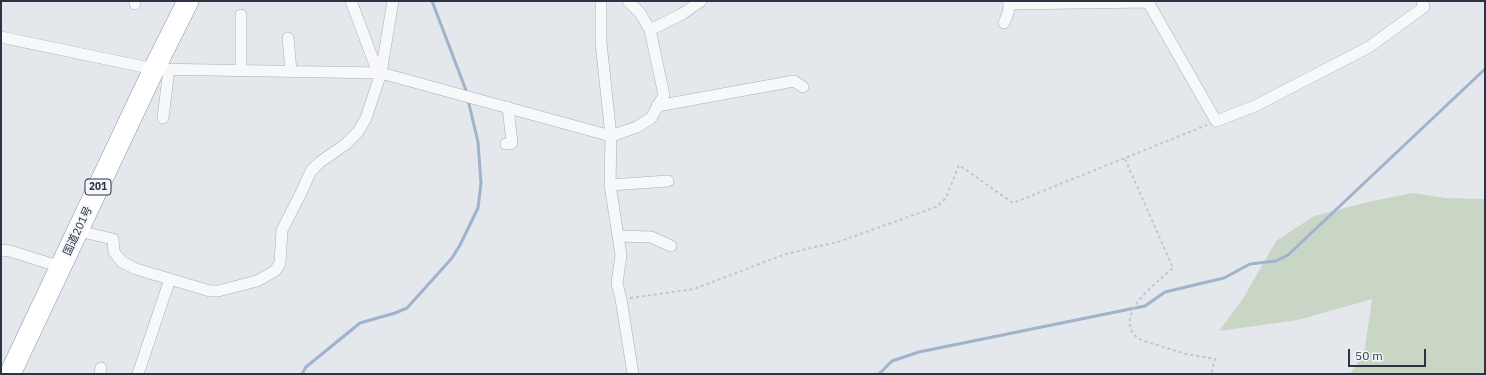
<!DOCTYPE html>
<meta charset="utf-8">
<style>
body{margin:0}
#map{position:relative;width:1486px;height:375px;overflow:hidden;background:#e4e7ec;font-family:"IBM Plex Sans",sans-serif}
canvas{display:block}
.frame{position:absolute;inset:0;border:2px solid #2b3445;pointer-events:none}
.scale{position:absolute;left:1348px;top:349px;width:78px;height:18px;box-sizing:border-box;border:2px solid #2b3445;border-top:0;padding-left:5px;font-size:12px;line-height:14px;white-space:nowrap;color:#2b3445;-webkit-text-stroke:3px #f4f6f9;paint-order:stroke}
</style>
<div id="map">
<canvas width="1486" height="375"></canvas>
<div class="frame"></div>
<div class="scale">50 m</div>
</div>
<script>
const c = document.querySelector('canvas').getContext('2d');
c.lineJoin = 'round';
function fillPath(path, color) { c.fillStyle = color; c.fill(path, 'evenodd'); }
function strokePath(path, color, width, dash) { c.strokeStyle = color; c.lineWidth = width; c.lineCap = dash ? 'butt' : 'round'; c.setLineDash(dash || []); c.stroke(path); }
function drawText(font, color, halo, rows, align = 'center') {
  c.font = font + ' "IBM Plex Sans","Noto Sans JP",sans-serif'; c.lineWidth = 4; c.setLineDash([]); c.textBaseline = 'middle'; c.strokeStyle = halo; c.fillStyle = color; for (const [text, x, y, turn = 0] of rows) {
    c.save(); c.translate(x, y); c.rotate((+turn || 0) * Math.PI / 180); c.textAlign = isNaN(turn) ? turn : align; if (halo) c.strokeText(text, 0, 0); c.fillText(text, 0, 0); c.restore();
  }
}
fillPath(new Path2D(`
 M 1413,193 L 1446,198 L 1485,199 L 1485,374 L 1350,374 L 1364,353 L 1372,299 L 1298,320 L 1219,331 L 1244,297 L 1276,241 L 1314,216 L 1372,201 Z`), '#c9d6c5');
strokePath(new Path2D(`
 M 432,1 L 467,93
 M 302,374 L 306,367 L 360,323 L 395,313 L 407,308 L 452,258 L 460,245 L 478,208 L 481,183 L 478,142 L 468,100
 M 879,374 L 892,361 L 919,352 L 1145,306 L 1165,292 L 1224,278 L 1250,264 L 1276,261 L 1288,255 L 1485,69`), '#9fb4cc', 3);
const street = new Path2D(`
 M 135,1 L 135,4
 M 351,1 L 378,73
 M 601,1 L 601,43 L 611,136 L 610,185 L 621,255 L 617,283 L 621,299 L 633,374
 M 1009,4 L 1148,2 L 1216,121 L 1255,106 L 1369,47 L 1424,7 L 1422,1
 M 241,15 L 241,70
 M 1004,23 C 1007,16 1011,8 1008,1
 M 650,30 L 682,14 L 701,1
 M 1,37 L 154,69 L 381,73 L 611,136 L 637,127 L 651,118 L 664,95 L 650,30 L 640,13 L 628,1
 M 288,38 L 291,71
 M 657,106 L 794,81 L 803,87
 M 163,118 L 169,69
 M 506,144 L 512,143 L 508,107
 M 610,185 L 668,181
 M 78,231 L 113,239 L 114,252 L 122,262 L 136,269 L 210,291 L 218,291 L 257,281 L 275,271 L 280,263 L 282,230 L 300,195 L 311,171 L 320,162 L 346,144 L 358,132 L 366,118 L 381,73 L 393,1
 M 618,236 L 651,237 L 671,246
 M 1,250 L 10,251 L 61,267
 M 100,374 L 101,368
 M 138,374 L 170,279`);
const highway = new Path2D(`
 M 10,374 L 154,69 L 188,1`);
strokePath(street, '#a9aeb7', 12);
strokePath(highway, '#8b94a3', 22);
strokePath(new Path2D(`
 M 1125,159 L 1173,268 C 1159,281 1126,304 1130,326 C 1132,334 1136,338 1144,341 L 1186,354 L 1215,359 L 1211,374
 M 630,298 L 694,289 L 783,255 L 806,249 L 838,242 L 936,207 L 946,198 L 959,165 L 1013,203 L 1207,125`), '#c2c5cb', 2, [3, 3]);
strokePath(street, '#f7f8fa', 11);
strokePath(highway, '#fff', 21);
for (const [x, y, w] of [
 [98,187,26]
]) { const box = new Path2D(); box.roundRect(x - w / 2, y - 8, w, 16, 3); c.fillStyle = '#f4f6f9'; c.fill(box); strokePath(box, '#2b3445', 1); }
drawText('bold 10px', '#2b3445', null, [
 ["201",98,187]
]);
drawText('11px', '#2b3445', '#f4f6f9', [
 ["国道201号",78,231,-65]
]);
</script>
